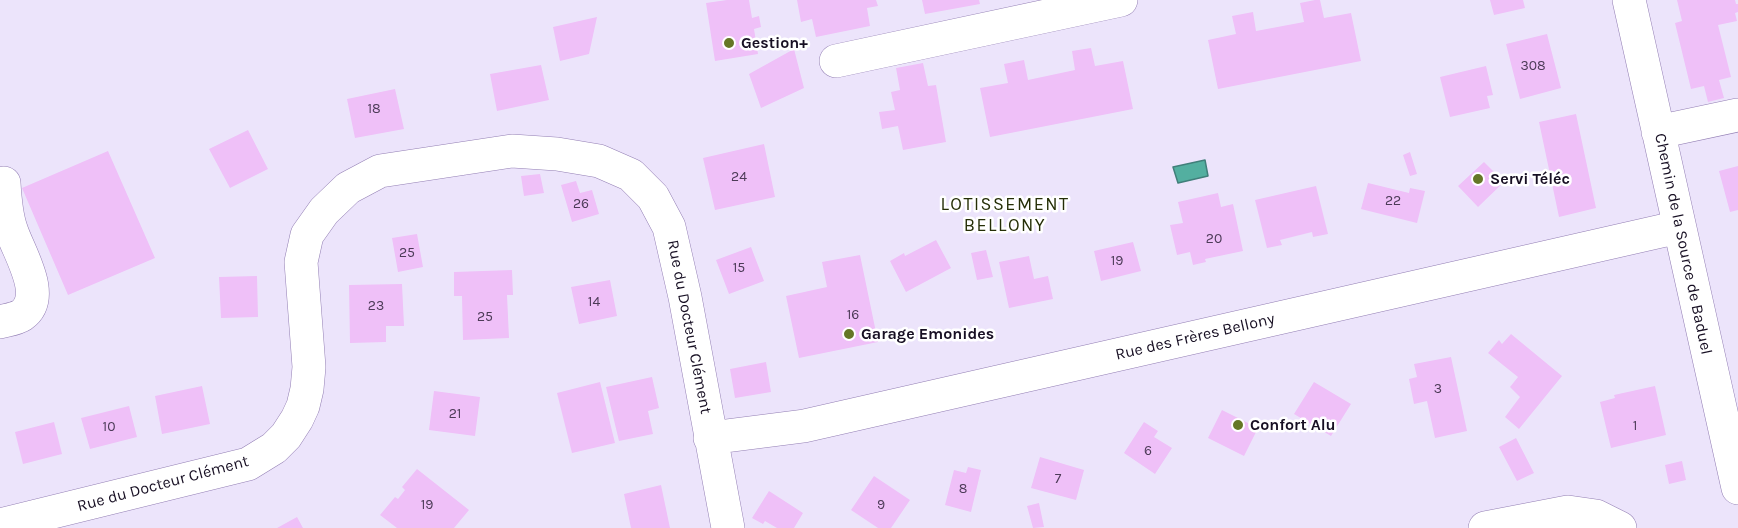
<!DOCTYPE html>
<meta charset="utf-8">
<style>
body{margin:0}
canvas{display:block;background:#ece4fb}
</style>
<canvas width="1738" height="528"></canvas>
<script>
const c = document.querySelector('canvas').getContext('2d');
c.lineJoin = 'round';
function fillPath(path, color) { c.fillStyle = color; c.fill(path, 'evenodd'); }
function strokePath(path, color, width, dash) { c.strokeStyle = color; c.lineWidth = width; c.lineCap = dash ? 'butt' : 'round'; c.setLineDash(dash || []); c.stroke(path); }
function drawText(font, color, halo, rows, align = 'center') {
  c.font = font + ' Karla,sans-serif'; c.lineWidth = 5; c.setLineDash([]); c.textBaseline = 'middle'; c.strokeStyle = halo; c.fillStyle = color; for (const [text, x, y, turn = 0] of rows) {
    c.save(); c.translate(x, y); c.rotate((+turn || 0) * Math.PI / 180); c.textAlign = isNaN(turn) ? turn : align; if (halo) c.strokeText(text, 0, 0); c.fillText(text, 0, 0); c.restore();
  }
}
const water = new Path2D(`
 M 1205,160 L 1208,176 L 1178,183 L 1173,167 Z`);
fillPath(water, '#53afa0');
strokePath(water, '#417f7a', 1.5);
fillPath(new Path2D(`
 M 727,0 L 749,0 L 752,18 L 759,16 L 761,27 L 754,29 L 758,54 L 715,61 L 706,3 Z
 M 797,0 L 876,0 L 878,6 L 867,8 L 870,26 L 816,37 L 812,19 L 801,22 Z
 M 922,0 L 979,0 L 980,4 L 925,14 Z
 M 1315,0 L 1320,0 L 1324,18 L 1351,13 L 1361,61 L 1218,89 L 1208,40 L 1236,34 L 1232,16 L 1253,12 L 1256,31 L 1304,22 L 1300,3 Z
 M 1490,0 L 1523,0 L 1525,8 L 1494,15 Z
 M 1677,0 L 1735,0 L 1736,4 L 1738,4 L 1738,12 L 1735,13 L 1737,21 L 1718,25 L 1731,77 L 1719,80 L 1724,98 L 1708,102 L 1704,86 L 1691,89 L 1675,23 L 1682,21 Z
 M 597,17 L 589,54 L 560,61 L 553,27 Z
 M 1547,34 L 1561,88 L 1520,99 L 1506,44 Z
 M 1091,48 L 1095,66 L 1123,61 L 1133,109 L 990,137 L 980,88 L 1008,83 L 1004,64 L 1024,60 L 1028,80 L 1075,70 L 1072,51 Z
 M 794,49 L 804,88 L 761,108 L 749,74 Z
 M 923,63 L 928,86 L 936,85 L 946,142 L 903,150 L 898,126 L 882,129 L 879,112 L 895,110 L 891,92 L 900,90 L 896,68 Z
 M 541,65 L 549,100 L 497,111 L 490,74 Z
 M 1486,66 L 1493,95 L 1487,96 L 1490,108 L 1450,117 L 1440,77 Z
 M 395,89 L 404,129 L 355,138 L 347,99 Z
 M 1576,114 L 1596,208 L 1559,217 L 1539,122 Z
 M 248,130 L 268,169 L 230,188 L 209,149 Z
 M 764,144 L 775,197 L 715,210 L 703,158 Z
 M 108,151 L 155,258 L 68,295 L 22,188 Z
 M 1410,152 L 1417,174 L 1410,176 L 1403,155 Z
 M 1484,162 L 1504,182 L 1478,207 L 1458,186 Z
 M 1738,166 L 1738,210 L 1730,212 L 1719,171 Z
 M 540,174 L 544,193 L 524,196 L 521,176 Z
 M 576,181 L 580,193 L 592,190 L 599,214 L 572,222 L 561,185 Z
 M 1368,183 L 1409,193 L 1410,188 L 1425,191 L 1417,223 L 1361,209 Z
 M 1316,186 L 1328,234 L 1313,237 L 1312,232 L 1280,240 L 1282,245 L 1267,248 L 1255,200 Z
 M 1218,193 L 1221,207 L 1233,204 L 1243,251 L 1205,259 L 1206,262 L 1193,265 L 1190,252 L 1177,255 L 1170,225 L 1183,223 L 1178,202 Z
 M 417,234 L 423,267 L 398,272 L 392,238 Z
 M 936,240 L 951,268 L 906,292 L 890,261 L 904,253 L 905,256 Z
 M 1133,242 L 1141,271 L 1101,281 L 1094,251 Z
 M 751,247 L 764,281 L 729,294 L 716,260 Z
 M 986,250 L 993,277 L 977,280 L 971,253 Z
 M 860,255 L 878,342 L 799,358 L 786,296 L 827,287 L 822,262 Z
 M 1029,256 L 1034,279 L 1048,276 L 1053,299 L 1009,308 L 999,262 Z
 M 512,270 L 513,295 L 507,295 L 509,338 L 463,340 L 462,296 L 454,296 L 454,272 Z
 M 257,276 L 258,317 L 221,318 L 219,277 Z
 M 610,280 L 617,316 L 579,324 L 571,287 Z
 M 402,284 L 404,326 L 386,326 L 386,342 L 350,343 L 349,285 Z
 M 1511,334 L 1562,376 L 1519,429 L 1505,417 L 1520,397 L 1510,387 L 1518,377 L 1488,353 L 1499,340 L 1502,344 Z
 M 1451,357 L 1467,431 L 1435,438 L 1427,401 L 1414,404 L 1409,379 L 1417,377 L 1414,364 Z
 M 766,362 L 771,392 L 735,398 L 730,369 Z
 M 652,377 L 659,408 L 648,411 L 653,434 L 619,441 L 606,387 Z
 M 600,382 L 615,443 L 572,453 L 557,393 Z
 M 1314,382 L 1351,404 L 1331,436 L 1294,414 Z
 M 202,386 L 210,424 L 162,434 L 155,396 Z
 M 1655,386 L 1666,435 L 1611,448 L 1600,402 L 1615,398 L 1614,395 Z
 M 434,391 L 480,397 L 475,436 L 429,430 Z
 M 129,406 L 137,437 L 90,449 L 81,418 Z
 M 1222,410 L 1258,428 L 1244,456 L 1208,438 Z
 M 54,422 L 62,454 L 23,464 L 15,432 Z
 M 1144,422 L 1158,431 L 1154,437 L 1172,448 L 1155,474 L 1124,453 Z
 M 1516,438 L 1534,473 L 1517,481 L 1499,447 Z
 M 1040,457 L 1084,470 L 1076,500 L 1031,488 Z
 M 1682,461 L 1686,480 L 1669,484 L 1665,465 Z
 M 968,467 L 981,470 L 971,512 L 945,505 L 954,470 L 966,473 Z
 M 417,469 L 469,510 L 454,528 L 397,528 L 380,515 L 395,497 L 398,499 L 405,490 L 402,487 Z
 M 874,476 L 910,500 L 891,528 L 878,528 L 851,510 Z
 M 661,485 L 670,528 L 631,528 L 624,494 Z
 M 769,491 L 803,513 L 794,528 L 777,528 L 765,521 L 763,524 L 752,518 Z
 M 1039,503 L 1044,527 L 1033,528 L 1027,506 Z
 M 297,517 L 303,528 L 277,528 Z`), '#efc0f8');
const minor = new Path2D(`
 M 1629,0 L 1738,488
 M 836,61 L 1121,0
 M 1658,132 L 1738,115
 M 0,322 C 7,320 16,319 22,315 C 48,296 18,252 11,229 C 6,215 5,199 4,183
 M 710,438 L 804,426 L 1679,227
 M 0,525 L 248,464 L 274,448 L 286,436 L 297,419 L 303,406 L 307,389 L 309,367 L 301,262 L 307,235 L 324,211 L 348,188 L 380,171 L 512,151 L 557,154 L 599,161 L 631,175 L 653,197 L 669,227 L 685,297 L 728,528
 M 1485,528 L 1568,512 L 1596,516 L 1620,528`);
strokePath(minor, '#937fb4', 34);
strokePath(minor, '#fff', 33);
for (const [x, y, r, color] of [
 [729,43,6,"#657726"],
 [1478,179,6,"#657726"],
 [849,334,6,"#657726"],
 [1238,425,6,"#657726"]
]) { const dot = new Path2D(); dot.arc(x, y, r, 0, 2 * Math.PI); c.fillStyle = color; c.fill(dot); strokePath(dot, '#fff', 2); }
drawText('14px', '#4d3b58', null, [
 ["308",1533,66],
 ["18",374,109],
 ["24",739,177],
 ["22",1393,201],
 ["26",581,204],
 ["20",1214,239],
 ["25",407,253],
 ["19",1117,261],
 ["15",739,268],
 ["14",594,302],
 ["23",376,306],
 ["16",853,315],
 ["25",485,317],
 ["3",1438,389],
 ["21",455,414],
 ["1",1635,426],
 ["10",109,427],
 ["6",1148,451],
 ["7",1058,479],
 ["8",963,489],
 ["19",427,505],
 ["9",881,505]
]);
drawText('bold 16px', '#170f23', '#fff', [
 ["Gestion+",741,43],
 ["Servi Téléc",1490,179],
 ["Garage Emonides",861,334],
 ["Confort Alu",1250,425]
], 'left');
drawText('16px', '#170f23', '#fff', [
 ["Chemin de la Source de Baduel",1683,244,78],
 ["Rue du Docteur Clément",689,327,79],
 ["Rue des Frères Bellony",1195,337,-13],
 ["Rue du Docteur Clément",163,484,-15]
]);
c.letterSpacing = '1.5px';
drawText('18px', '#252e07', '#fff', [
 ["LOTISSEMENT",1005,205],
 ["BELLONY",1005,226]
]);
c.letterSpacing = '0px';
</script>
